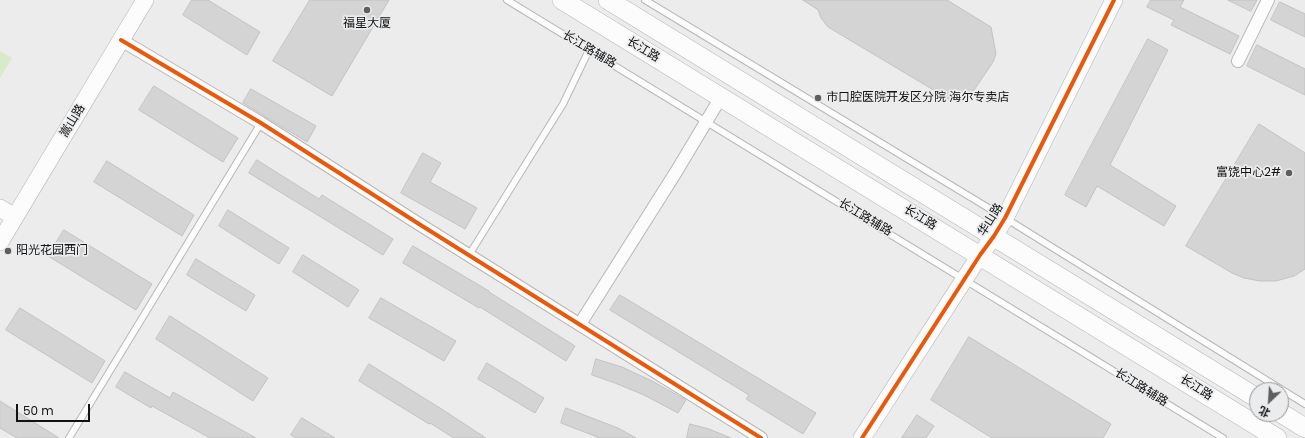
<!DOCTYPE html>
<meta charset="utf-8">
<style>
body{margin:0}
#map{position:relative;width:1305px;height:438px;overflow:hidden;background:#ececed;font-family:Poppins,"Noto Sans SC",sans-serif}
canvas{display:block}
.north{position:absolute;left:1249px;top:382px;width:40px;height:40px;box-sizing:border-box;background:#ebecee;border:1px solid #949596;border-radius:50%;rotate:205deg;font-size:11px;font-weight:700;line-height:16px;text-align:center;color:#121213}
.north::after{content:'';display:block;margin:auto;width:14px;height:18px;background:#5e5e5f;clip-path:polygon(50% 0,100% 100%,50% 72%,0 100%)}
.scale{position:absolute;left:16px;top:404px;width:74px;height:18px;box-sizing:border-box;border:2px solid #121213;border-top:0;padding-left:5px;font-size:12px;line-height:14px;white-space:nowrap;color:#121213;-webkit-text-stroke:3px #ebecee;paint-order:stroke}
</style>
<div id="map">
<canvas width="1305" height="438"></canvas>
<div class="north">北</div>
<div class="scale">50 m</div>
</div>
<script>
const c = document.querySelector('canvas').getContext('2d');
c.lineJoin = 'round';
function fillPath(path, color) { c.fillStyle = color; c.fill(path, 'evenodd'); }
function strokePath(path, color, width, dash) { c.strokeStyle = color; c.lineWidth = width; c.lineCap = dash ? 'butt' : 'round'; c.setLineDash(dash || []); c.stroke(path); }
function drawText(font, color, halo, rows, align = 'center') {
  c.font = font + ' Poppins,"Noto Sans SC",sans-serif'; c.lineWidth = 3.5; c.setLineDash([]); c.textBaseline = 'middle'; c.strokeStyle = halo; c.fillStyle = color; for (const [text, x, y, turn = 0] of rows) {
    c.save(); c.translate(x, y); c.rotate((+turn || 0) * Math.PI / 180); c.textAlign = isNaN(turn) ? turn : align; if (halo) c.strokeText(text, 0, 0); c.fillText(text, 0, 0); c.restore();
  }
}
fillPath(new Path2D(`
 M 0,51 L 12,58 L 0,78 Z`), '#d7ebc9');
const building = new Path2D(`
 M 192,0 L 208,0 L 260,32 L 247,55 L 183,15 Z
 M 310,0 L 389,0 L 332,96 L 273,61 Z
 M 803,0 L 947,0 L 991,27 L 996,54 L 993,62 L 968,99 L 960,102 L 952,101 L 828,27 L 821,18 L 818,10 Z
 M 1151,0 L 1184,0 L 1180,7 L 1239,36 L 1230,54 L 1171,25 L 1174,20 L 1147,7 Z
 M 1228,0 L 1257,0 L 1251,11 Z
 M 1280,2 L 1305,14 L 1305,37 L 1271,20 Z
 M 1148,39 L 1168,50 L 1110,165 L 1176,206 L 1164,226 L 1097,186 L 1086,207 L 1065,195 Z
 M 1257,45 L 1305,69 L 1305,95 L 1247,66 Z
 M 154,86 L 238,138 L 223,162 L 139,110 Z
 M 251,89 L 316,126 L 307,142 L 243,103 Z
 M 1259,124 L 1305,153 L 1305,269 L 1294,276 L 1276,281 L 1260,281 L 1244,278 L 1232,273 L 1186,246 Z
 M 423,153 L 441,163 L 430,182 L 477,208 L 465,229 L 401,193 Z
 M 257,160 L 319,199 L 322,195 L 393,239 L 383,255 L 249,173 Z
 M 107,161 L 194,215 L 182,236 L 94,182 Z
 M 228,210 L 289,248 L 279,264 L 219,226 Z
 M 64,230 L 152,284 L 136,310 L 48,256 Z
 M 413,246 L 489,291 L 489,292 L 575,346 L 566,361 L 480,307 L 479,308 L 403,263 Z
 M 303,255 L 359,290 L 348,307 L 293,272 Z
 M 196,259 L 255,295 L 246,311 L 187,275 Z
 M 620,295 L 816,413 L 803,434 L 746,399 L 749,395 L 610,310 Z
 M 381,298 L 456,341 L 444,361 L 369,318 Z
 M 20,308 L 105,361 L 92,383 L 6,330 Z
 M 170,316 L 268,378 L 253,401 L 156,339 Z
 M 969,337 L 1111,424 L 1103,438 L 992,438 L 931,400 Z
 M 596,359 L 622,367 L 652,381 L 686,400 L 678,413 L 644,395 L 615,383 L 592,375 Z
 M 487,363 L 544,398 L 535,413 L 478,379 Z
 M 369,364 L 440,408 L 486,438 L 454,438 L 430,423 L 429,424 L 359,381 Z
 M 125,372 L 170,398 L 173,392 L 256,438 L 210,438 L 152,406 L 151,408 L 116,387 Z
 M 0,401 L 59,438 L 17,438 L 0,428 Z
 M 566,408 L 618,428 L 636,438 L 600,438 L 561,423 Z
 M 917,415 L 934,426 L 926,438 L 902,438 Z
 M 302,418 L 335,438 L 296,438 L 291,435 Z
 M 690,424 L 709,429 L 731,438 L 687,438 Z`);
fillPath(building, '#d5d4d5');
strokePath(building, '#c2c2c3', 1);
const lane = new Path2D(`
 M 507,0 L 1223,438
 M 645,0 L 1005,218 L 1305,404
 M 469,255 L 563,104 L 589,50
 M 69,438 L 261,123`);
const street = new Path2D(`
 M 121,40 L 261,123 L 419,224 L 761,438
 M 1238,61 L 1268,0
 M 580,324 L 676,172 L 721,97`);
const secondary = new Path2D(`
 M 0,208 L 15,217
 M 0,242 L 145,0
 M 862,438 L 980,255 L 994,236 L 1005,218 L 1114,0`);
const primary = new Path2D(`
 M 562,0 L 1277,438
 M 608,0 L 1257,398
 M 1281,413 L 1305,428`);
strokePath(lane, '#b7b7b7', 8);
strokePath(street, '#b7b7b7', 14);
strokePath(secondary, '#b7b7b7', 18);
strokePath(primary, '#b7b7b7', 20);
strokePath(lane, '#fcfcfc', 6);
strokePath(street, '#fcfcfc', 12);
strokePath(secondary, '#fcfcfc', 17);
strokePath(primary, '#fcfcfc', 19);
strokePath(new Path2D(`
 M 121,40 L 261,123 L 419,224 L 761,438
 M 862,438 L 980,255 L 994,236 L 1005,218 L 1114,0`), '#e8590c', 4);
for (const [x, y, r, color] of [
 [367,10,4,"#5e5e5f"],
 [818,98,4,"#5e5e5f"],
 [1289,173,4,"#5e5e5f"],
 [8,251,4,"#5e5e5f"]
]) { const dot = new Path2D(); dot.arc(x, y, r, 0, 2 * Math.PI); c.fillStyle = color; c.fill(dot); strokePath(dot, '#ebecee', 1.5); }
drawText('12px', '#121213', '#ebecee', [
 ["福星大厦",367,24,"center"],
 ["市口腔医院开发区分院 海尔专卖店",826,98],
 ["富饶中心2#",1281,173,"right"],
 ["阳光花园西门",16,251]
], 'left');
drawText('12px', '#121213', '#ebecee', [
 ["长江路辅路",589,50,31],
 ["长江路",643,50,31],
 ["嵩山路",73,121,-59],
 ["长江路辅路",865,218,31],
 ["长江路",920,218,31],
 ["华山路",991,220,-58],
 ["长江路辅路",1141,388,32],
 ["长江路",1196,388,32]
]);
</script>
